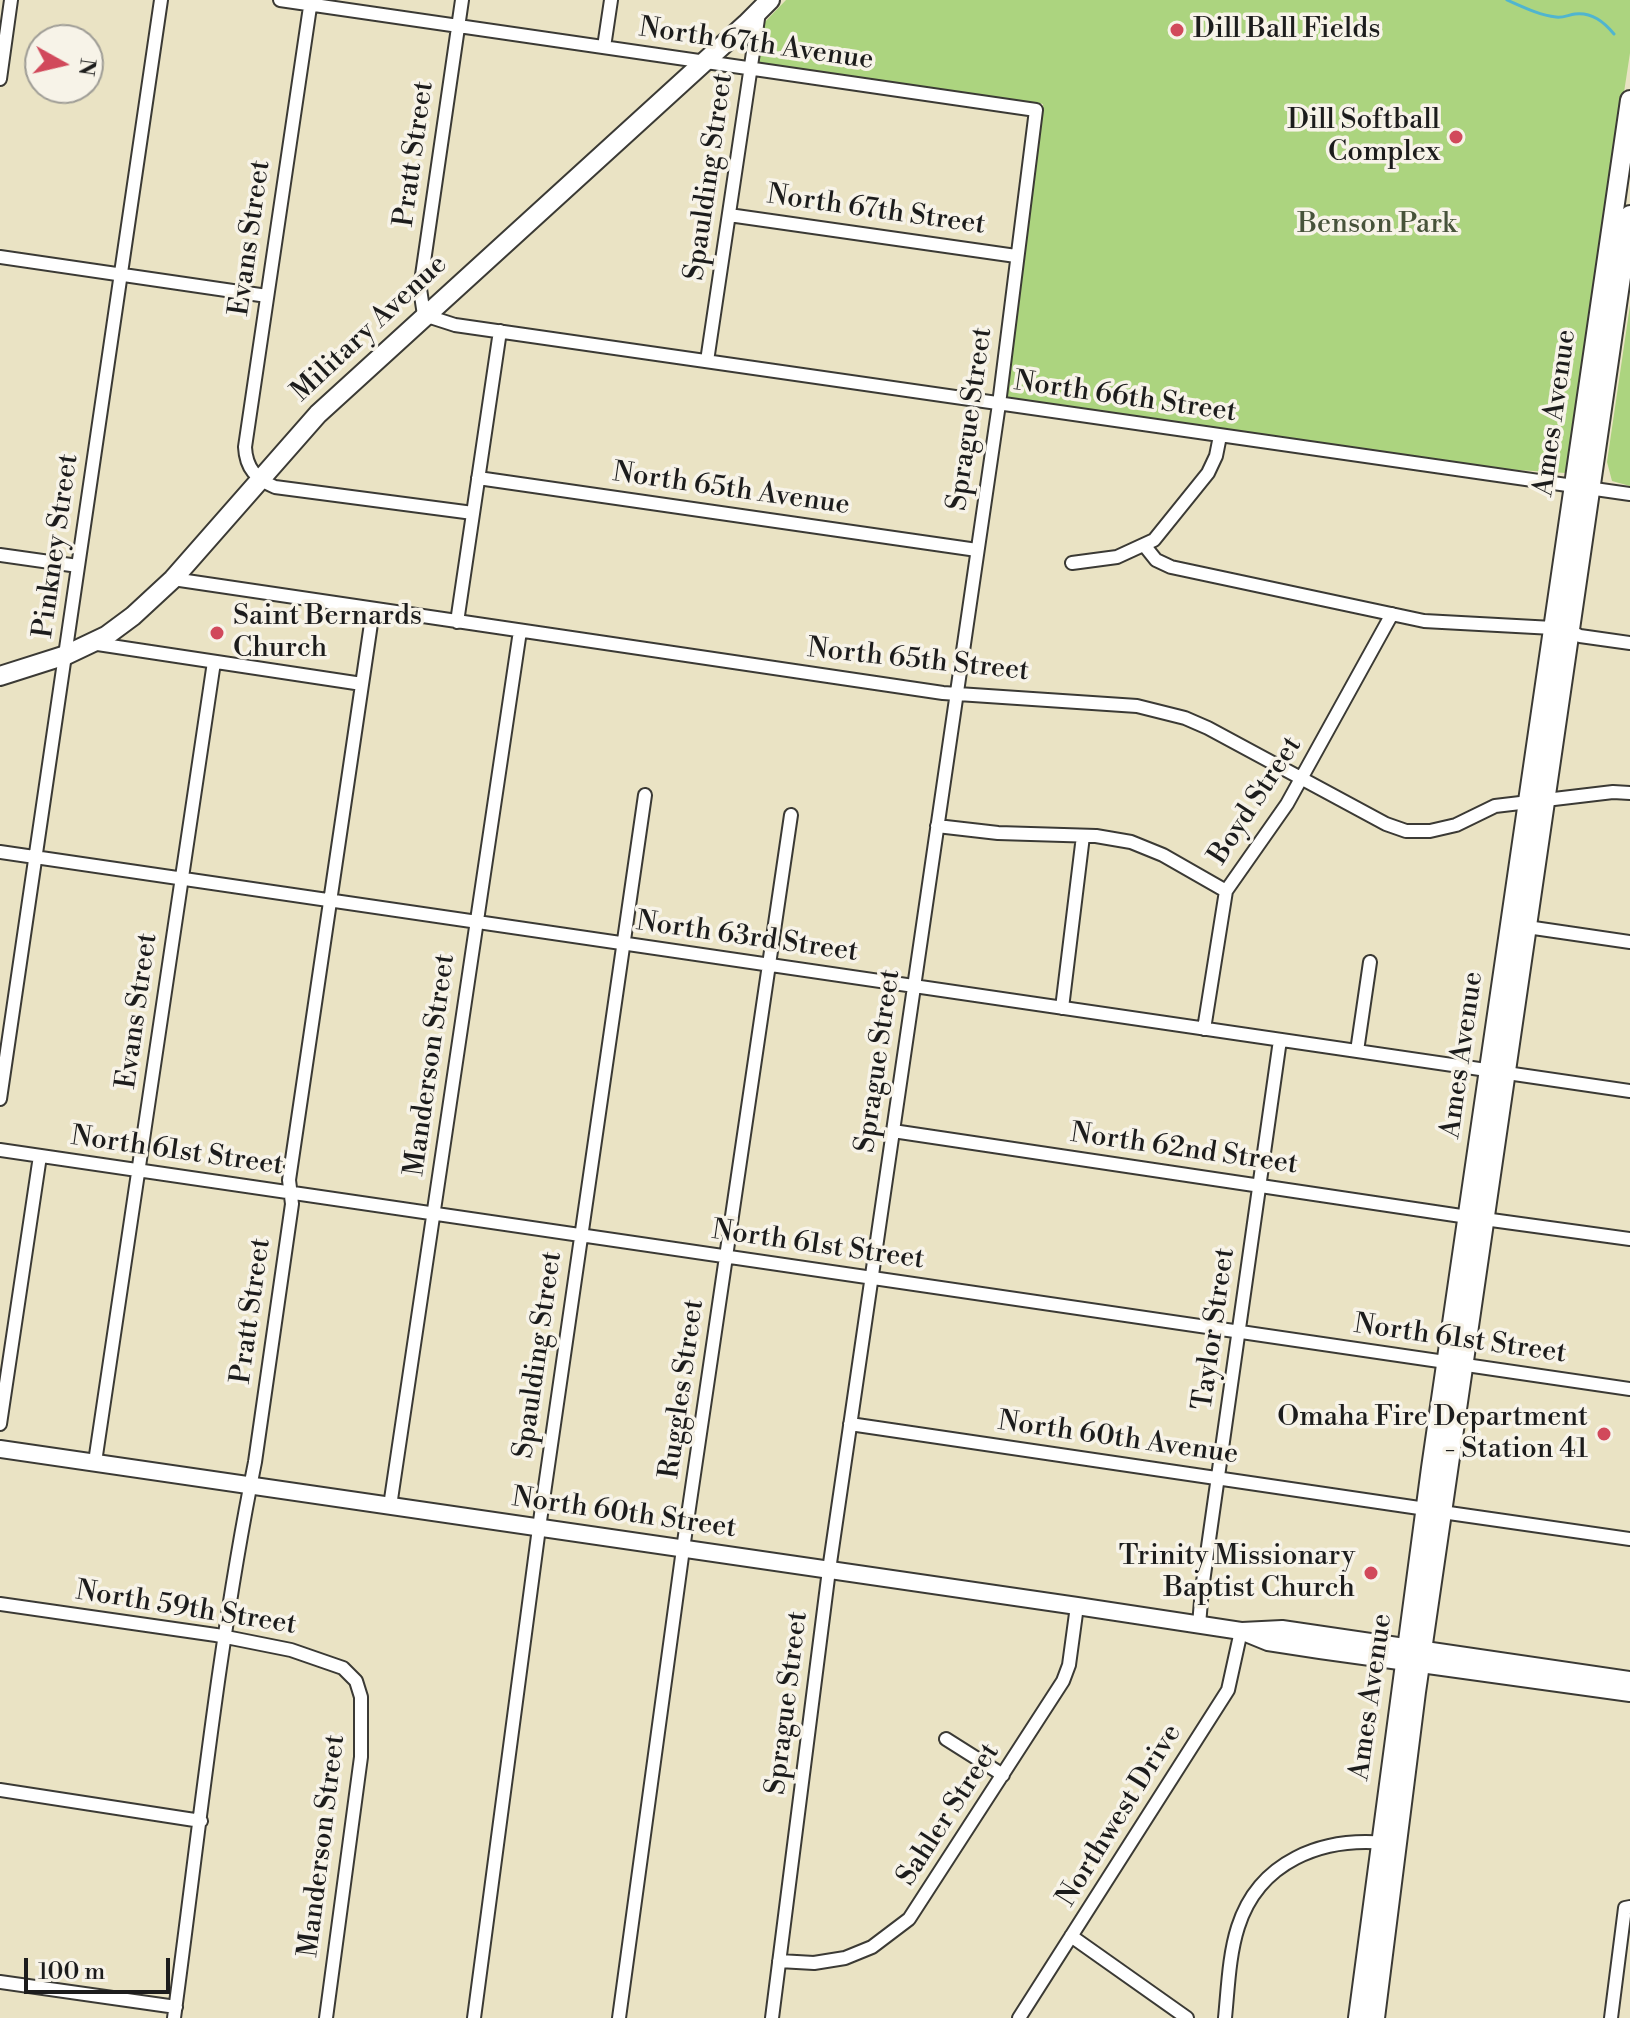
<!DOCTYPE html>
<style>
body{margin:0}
#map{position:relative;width:1630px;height:2018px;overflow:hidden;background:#eae3c4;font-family:"Libre Bodoni",serif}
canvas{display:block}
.north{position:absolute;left:24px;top:24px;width:80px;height:80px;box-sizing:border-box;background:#f7f3e8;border:2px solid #9f9d96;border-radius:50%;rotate:98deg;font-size:22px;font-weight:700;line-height:32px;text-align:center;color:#1c1c1c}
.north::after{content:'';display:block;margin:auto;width:28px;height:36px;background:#d1495b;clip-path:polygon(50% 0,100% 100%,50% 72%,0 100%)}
.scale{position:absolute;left:24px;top:1958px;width:146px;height:36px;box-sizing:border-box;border:4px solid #1c1c1c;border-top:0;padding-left:10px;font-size:24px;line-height:28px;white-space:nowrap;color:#1c1c1c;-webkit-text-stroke:6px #f7f3e8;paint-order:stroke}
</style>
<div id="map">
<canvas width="1630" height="2018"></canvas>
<div class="north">N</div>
<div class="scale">100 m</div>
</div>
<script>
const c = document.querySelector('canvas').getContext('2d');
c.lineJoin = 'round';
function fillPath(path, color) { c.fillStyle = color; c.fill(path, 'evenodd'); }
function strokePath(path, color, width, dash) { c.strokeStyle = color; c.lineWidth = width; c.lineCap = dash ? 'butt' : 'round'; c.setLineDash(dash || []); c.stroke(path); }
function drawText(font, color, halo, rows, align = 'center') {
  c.font = font + ' "Libre Bodoni",serif'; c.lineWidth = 7; c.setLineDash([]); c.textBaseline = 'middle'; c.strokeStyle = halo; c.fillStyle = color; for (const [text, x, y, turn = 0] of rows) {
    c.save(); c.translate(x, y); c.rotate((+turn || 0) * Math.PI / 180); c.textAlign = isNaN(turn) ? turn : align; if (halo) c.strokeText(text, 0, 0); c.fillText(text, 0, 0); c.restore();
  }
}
fillPath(new Path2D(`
 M 786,0 L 1630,0 L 1630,53 L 1566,473 L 1486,468 L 1004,399 L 1043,104 L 757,63 L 763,24 Z
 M 1630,305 L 1630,486 L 1612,481 L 1607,462 Z`), '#acd47f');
strokePath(new Path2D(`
 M 1507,0 C 1523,7 1539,15 1556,17 C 1563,18 1568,15 1575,14 C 1592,12 1604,22 1614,34`), '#50b5cf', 3);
const minor = new Path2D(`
 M 280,0 L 1036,110 L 999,404 L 829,1570 L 772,2018
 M 311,0 L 245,447 C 246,468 256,479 275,487 L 473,513
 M 462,0 L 420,289 L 424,315 L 455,325 L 1630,494
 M 604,47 L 611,0
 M 0,79 L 11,0
 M 729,215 L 1016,256
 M 0,257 L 267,296
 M 707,361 L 759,12
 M 478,478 L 977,550
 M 1144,545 L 1156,560 L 1171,567 L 1424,621 L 1553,628
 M 0,555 L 78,566
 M 1072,563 L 1117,557 L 1154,540 L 1208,473 L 1216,456 L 1220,436
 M 173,579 L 943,693 L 1137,706 L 1185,718 L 1208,728 L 1386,824 L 1406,831 L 1430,831 L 1456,825 L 1495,806 L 1613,792 L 1630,793
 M 457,622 L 500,331
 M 1569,631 L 1580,636 L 1630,643
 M 91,643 L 362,684
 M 937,826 L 998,833 L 1096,836 L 1131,842 L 1163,855 L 1226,891
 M 0,852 L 1630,1091
 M 1527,927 L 1630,942
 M 1062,1008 L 1083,836
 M 1204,1029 L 1226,891 L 1287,804 L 1392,614
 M 1357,1051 L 1370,962
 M 0,1099 L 161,0
 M 893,1131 L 1468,1217
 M 0,1150 L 1630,1389
 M 1484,1219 L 1630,1239
 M 0,1424 L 40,1156
 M 850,1424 L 1426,1509
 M 95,1462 L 214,662
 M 390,1506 L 520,631
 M 1442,1512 L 1630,1539
 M 0,1604 L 216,1635 L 291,1650 L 343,1668 L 356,1681 L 361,1697 L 361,1757 L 326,2018
 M 1199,1625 L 1202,1589 L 1280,1040
 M 946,1739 L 1003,1775
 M 0,1790 L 201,1821
 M 1071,1936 L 1187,2018
 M 779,1961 L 814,1963 L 845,1958 L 872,1947 L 909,1919 L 1063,1681 L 1069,1665 L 1077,1606
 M 0,1982 L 176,2007
 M 174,2018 C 199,1833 218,1645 255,1462 L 292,1204 L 289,1180 L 373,610
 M 474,2018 L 539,1528 L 645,795
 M 619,2018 L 683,1549 L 791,815
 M 1019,2018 L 1228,1690 L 1241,1631
 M 1225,2018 C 1228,1988 1229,1955 1238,1927 C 1259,1861 1322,1837 1385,1843
 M 1611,2018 L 1625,1908 L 1630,1907`);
const secondary = new Path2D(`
 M 0,1449 L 1077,1606 L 1241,1631 L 1268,1642 L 1320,1650 L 1630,1693
 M 1242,1631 L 1282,1629 L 1630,1680`);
const primary = new Path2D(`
 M 0,676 L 66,655 L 106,636 L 133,616 L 173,579 L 318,414 L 746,24 L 770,0
 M 1358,2018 L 1431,1468 L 1630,100
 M 1375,2018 L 1416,1692 L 1630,215`);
strokePath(minor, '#3b3a35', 16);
strokePath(secondary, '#3b3a35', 20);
strokePath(primary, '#3b3a35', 22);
strokePath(minor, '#fff', 12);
strokePath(secondary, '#fff', 16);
strokePath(primary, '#fff', 18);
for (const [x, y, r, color] of [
 [1177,30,8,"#d1495b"],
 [1456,137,8,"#d1495b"],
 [217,633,8,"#d1495b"],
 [1604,1434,8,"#d1495b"],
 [1371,1573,8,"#d1495b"]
]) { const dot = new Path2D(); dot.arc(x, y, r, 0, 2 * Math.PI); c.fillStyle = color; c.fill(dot); strokePath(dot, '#f7f3e8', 3); }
drawText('28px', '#1c1c1c', '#f7f3e8', [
 ["Dill Ball Fields",1193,30,"left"],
 ["Dill Softball",1440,121],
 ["Complex",1440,153],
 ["Saint Bernards",233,617,"left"],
 ["Church",233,649,"left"],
 ["Omaha Fire Department",1588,1418],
 ["- Station 41",1588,1450],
 ["Trinity Missionary",1355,1557],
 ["Baptist Church",1355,1589]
], 'right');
drawText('28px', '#1c1c1c', '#f7f3e8', [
 ["North 67th Avenue",756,45,8],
 ["Pratt Street",415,154,-82],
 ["Spaulding Street",710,177,-82],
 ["North 67th Street",876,211,8],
 ["Evans Street",251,238,-82],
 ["Military Avenue",370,329,-43],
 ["North 66th Street",1125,398,8],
 ["Ames Avenue",1556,413,-82],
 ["Sprague Street",971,419,-82],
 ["North 65th Avenue",731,490,8],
 ["Pinkney Street",57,546,-82],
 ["North 65th Street",918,661,6],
 ["Boyd Street",1256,801,-57],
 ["North 63rd Street",747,938,8],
 ["Evans Street",138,1011,-82],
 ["Ames Avenue",1463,1055,-82],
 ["Sprague Street",879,1061,-82],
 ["Manderson Street",431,1065,-82],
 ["North 62nd Street",1184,1150,8],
 ["North 61st Street",177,1152,8],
 ["North 61st Street",818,1246,8],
 ["Pratt Street",252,1311,-82],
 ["Taylor Street",1215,1329,-82],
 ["North 61st Street",1460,1340,8],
 ["Spaulding Street",539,1355,-82],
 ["Ruggles Street",683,1389,-82],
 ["North 60th Avenue",1118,1439,8],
 ["North 60th Street",624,1514,8],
 ["North 59th Street",186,1609,9],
 ["Ames Avenue",1372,1697,-82],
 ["Sprague Street",788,1703,-83],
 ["Sahler Street",949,1815,-57],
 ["Northwest Drive",1120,1816,-58],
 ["Manderson Street",323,1846,-83]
]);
drawText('28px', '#47533a', '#f7f3e8', [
 ["Benson Park",1377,225]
]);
</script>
